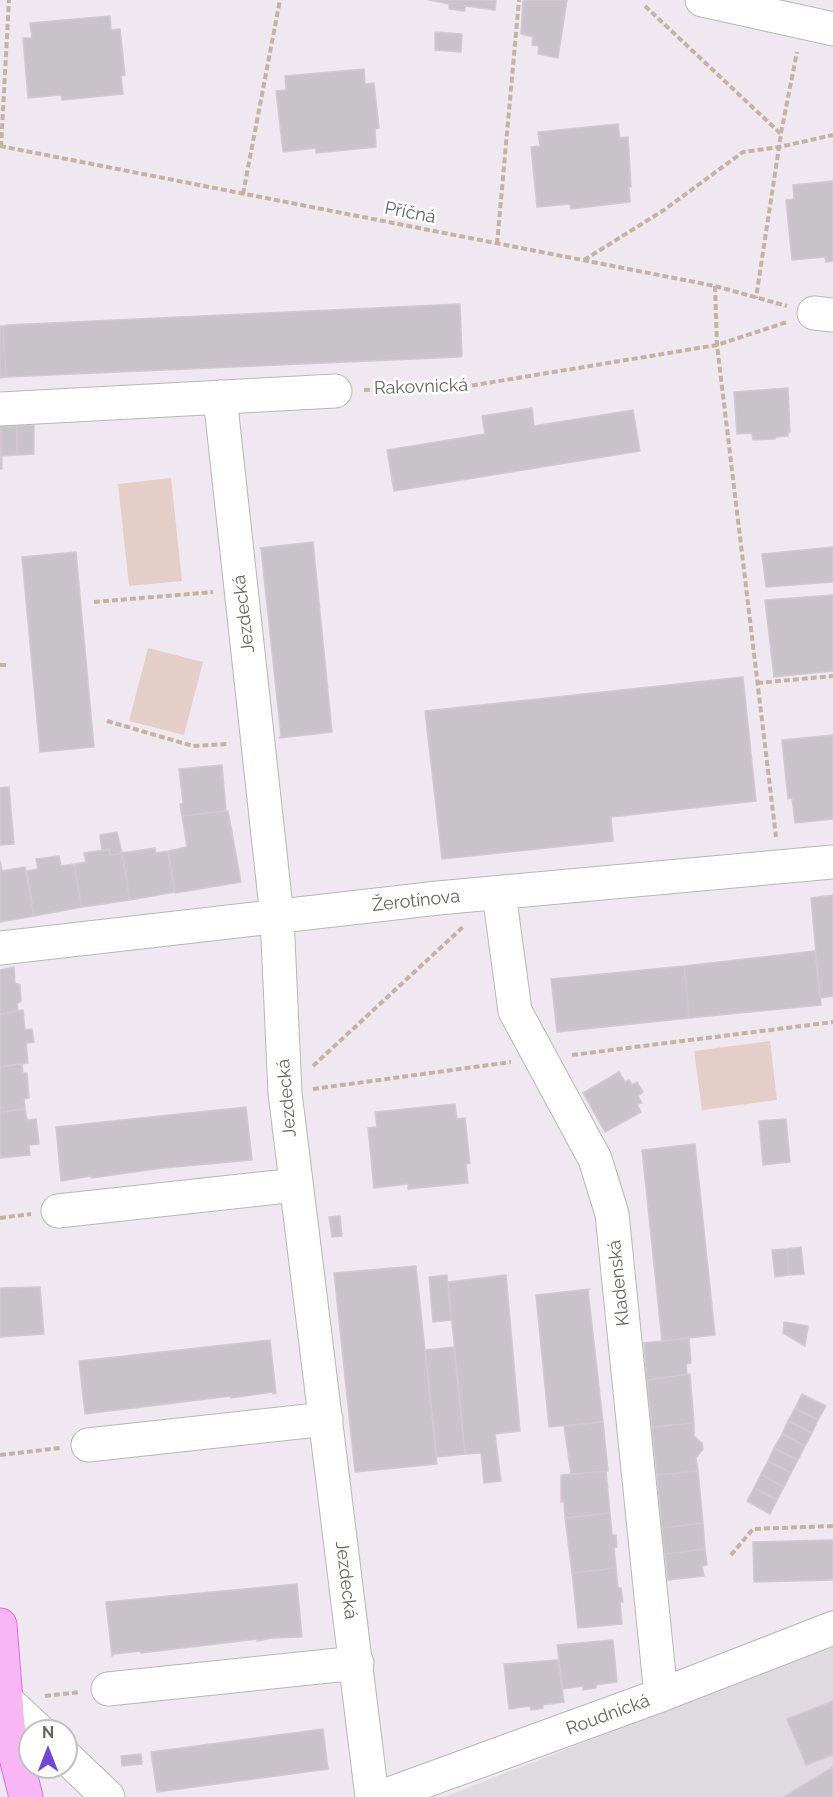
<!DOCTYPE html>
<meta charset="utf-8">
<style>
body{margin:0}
#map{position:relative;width:833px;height:1797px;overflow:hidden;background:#f0e8f0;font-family:Raleway,sans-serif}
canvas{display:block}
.north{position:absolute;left:18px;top:1719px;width:60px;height:60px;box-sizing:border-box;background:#fff;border:2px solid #c0c2bf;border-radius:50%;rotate:0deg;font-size:16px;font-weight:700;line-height:24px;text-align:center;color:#61675f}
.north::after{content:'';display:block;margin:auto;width:21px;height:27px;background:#7045d9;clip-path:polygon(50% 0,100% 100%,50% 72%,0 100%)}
</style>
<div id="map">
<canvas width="833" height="1797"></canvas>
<div class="north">N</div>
</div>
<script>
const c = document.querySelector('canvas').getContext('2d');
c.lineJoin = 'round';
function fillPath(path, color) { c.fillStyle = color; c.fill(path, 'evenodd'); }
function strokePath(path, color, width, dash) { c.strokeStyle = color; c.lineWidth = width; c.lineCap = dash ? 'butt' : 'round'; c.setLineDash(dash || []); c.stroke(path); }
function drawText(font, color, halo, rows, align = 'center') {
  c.font = font + ' Raleway,sans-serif'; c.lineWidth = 5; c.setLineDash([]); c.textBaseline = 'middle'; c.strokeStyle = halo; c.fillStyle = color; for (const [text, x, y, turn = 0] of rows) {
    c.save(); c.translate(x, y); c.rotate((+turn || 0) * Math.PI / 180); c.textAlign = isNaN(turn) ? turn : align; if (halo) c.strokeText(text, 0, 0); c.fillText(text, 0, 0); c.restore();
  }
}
fillPath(new Path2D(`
 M 833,1645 L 833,1797 L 444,1797 Z`), '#dfdadf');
fillPath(new Path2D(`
 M 171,478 L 182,581 L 129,586 L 118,484 Z
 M 148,648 L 203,662 L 184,735 L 129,721 Z
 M 770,1041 L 777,1100 L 702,1110 L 694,1051 Z`), '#e5cec8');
const building = new Path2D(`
 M 429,0 L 496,0 L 495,10 L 465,6 L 465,11 L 449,9 L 449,4 Z
 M 523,0 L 567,0 L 558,58 L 538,54 L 539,46 L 532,45 L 533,37 L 521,34 Z
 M 110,16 L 111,30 L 120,29 L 125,75 L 121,76 L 123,94 L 62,100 L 61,95 L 28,98 L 23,38 L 32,38 L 30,23 Z
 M 435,32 L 462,34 L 461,52 L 435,50 Z
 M 364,69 L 365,84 L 374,83 L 379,128 L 375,129 L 376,147 L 316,153 L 316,148 L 283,152 L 276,91 L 286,90 L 285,76 Z
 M 618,124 L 620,138 L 628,137 L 631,187 L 629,187 L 630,202 L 571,209 L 570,204 L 537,207 L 531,147 L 540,146 L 538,132 Z
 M 833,181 L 833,261 L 826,262 L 825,257 L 792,260 L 786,200 L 794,199 L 793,185 Z
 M 460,304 L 462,356 L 460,357 L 6,377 L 3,326 L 7,325 Z
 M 0,326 L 3,326 L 6,377 L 0,378 Z
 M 788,388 L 790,432 L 788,432 L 788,436 L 775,437 L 775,439 L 753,440 L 752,433 L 737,434 L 734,392 Z
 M 532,408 L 534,426 L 633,410 L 640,451 L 394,491 L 387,450 L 485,434 L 482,416 Z
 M 34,425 L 34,454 L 17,455 L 17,426 Z
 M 0,426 L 1,426 L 2,469 L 0,469 Z
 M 1,426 L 17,426 L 17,455 L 1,456 Z
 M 313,542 L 332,732 L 279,738 L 281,736 L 261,549 L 260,548 Z
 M 833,547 L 833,582 L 766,587 L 762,554 Z
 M 76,552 L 94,747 L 40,752 L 22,557 Z
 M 833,595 L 833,671 L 774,677 L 765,600 Z
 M 743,677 L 756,801 L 611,817 L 613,841 L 442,859 L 425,711 Z
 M 833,735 L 833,819 L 795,823 L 792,798 L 788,799 L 782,740 Z
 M 222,765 L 226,811 L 182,816 L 180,804 L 183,803 L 179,769 Z
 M 9,787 L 14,844 L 0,845 L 0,788 Z
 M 226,811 L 228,811 L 241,882 L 175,893 L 168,851 L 187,847 L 182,816 Z
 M 117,832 L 122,853 L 110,855 L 109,849 L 102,851 L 100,835 Z
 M 155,848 L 156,853 L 168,851 L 175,892 L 130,900 L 122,853 Z
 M 109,849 L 110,855 L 122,853 L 130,900 L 82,907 L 74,864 L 86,862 L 84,853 Z
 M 59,856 L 61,866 L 74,864 L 82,907 L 34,916 L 27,871 L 38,869 L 36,859 Z
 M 0,861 L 2,871 L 25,867 L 34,916 L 0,922 Z
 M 833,895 L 833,996 L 820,998 L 811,898 Z
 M 815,951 L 821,1005 L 689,1018 L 684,966 Z
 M 684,966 L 689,1018 L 557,1032 L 551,979 Z
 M 14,967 L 15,983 L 20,985 L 21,1001 L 17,1004 L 18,1011 L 0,1014 L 0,970 Z
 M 23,1010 L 25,1030 L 32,1029 L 34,1042 L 26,1043 L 28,1063 L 0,1067 L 0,1014 Z
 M 22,1063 L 23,1073 L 27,1073 L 29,1098 L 24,1099 L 25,1109 L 0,1112 L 0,1067 Z
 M 619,1072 L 625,1082 L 629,1080 L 632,1085 L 637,1082 L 643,1092 L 638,1096 L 642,1103 L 637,1104 L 641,1112 L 605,1132 L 583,1093 Z
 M 455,1104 L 457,1119 L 465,1118 L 470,1163 L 466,1164 L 468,1183 L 408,1189 L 408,1184 L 374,1188 L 368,1128 L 377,1127 L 375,1112 Z
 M 246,1107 L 252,1160 L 163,1168 L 91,1178 L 91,1176 L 61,1181 L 56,1127 Z
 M 25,1109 L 27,1120 L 36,1119 L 39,1144 L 29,1145 L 30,1155 L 0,1158 L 0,1112 Z
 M 786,1119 L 790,1162 L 763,1165 L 759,1121 Z
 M 695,1144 L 715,1335 L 662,1341 L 642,1150 Z
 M 340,1216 L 342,1236 L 332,1237 L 329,1217 Z
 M 801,1247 L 804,1274 L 789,1275 L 787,1249 Z
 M 787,1249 L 789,1275 L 775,1277 L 772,1250 Z
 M 416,1266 L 437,1464 L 355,1472 L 334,1273 Z
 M 447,1275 L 451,1320 L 433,1322 L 429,1277 Z
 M 506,1275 L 520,1431 L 495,1434 L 501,1481 L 484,1483 L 481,1453 L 465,1454 L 448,1282 Z
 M 40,1287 L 44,1334 L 0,1337 L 0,1288 Z
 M 590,1289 L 588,1290 L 603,1422 L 549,1427 L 536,1295 Z
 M 784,1322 L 808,1326 L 805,1346 L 783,1333 Z
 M 689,1338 L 691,1363 L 686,1364 L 687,1374 L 647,1380 L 644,1343 Z
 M 270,1340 L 276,1393 L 273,1394 L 273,1392 L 231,1398 L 231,1396 L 85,1414 L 79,1361 Z
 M 454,1347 L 465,1454 L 437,1457 L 425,1350 Z
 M 690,1374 L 694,1423 L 652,1427 L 647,1380 Z
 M 802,1394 L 826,1406 L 818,1420 L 795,1408 Z
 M 795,1408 L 818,1420 L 812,1433 L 788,1421 Z
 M 788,1421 L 812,1433 L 805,1446 L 782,1434 Z
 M 603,1422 L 608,1471 L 571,1474 L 564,1426 Z
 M 694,1423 L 694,1436 L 702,1443 L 703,1449 L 696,1458 L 698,1471 L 657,1475 L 652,1427 Z
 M 782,1434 L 805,1446 L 798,1460 L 774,1448 Z
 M 774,1448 L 798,1460 L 791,1473 L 768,1461 Z
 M 768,1461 L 791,1473 L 784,1487 L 761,1474 Z
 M 606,1471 L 610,1513 L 565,1518 L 564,1502 L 561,1502 L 561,1475 Z
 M 698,1471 L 703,1523 L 662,1528 L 657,1475 Z
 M 761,1474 L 784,1487 L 777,1500 L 754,1488 Z
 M 754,1488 L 777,1500 L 770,1514 L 747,1501 Z
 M 610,1513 L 612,1535 L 616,1535 L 617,1547 L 614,1548 L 616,1568 L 572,1573 L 565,1518 Z
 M 703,1523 L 705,1549 L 665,1554 L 662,1528 Z
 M 833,1540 L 833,1580 L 754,1582 L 753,1542 Z
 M 705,1549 L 707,1565 L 702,1566 L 704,1576 L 668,1580 L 665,1554 Z
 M 616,1568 L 618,1588 L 621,1588 L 623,1602 L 620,1602 L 622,1624 L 578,1628 L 572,1573 Z
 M 297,1584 L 302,1637 L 272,1638 L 257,1641 L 257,1639 L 141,1653 L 141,1651 L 114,1654 L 112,1656 L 106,1602 Z
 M 613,1640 L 617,1682 L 596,1685 L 596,1688 L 583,1690 L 583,1686 L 563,1689 L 557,1645 Z
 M 558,1660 L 564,1702 L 543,1705 L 543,1708 L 531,1710 L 530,1706 L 509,1709 L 504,1664 Z
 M 833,1701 L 833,1755 L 806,1765 L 787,1719 Z
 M 323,1729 L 328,1769 L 157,1792 L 151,1752 Z
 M 141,1754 L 142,1764 L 122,1766 L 121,1756 Z
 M 833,1767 L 833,1797 L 784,1797 Z`);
fillPath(building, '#c8c3c9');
strokePath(building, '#d3c7d4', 1.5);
const minor = new Path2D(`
 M 702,0 L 833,29
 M 814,313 L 833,315
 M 220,397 L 277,917 L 285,1093 L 372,1797
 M 0,409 L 335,391
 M 499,893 L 515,1011 L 595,1159 L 612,1214 L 661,1695
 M 0,948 L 438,898 L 833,862
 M 58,1211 L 296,1185
 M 88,1445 L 326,1419
 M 108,1689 L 357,1663
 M 6,1700 L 39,1731
 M 66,1757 L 108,1797
 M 381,1797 L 661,1695 L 833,1628`);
const major = new Path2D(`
 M 0,1625 L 8,1726 L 26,1797`);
strokePath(minor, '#b4b9b3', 35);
strokePath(major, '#dc6de5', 35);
strokePath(new Path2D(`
 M 645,6 L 781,134 L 756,298
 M 781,133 L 797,52
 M 0,146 L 715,286 L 787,306
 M 1,147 L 9,0
 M 243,194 L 280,0
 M 497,244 L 519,0
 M 584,260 L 664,210 L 743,152 L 779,147 L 833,135
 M 715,286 L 717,345 L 776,837
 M 364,390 L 469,386 L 717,345 L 787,322
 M 94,602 L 213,592
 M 0,665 L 8,665
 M 757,683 L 833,676
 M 107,721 L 193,746 L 228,744
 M 572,1055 L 833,1022
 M 313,1066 L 464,926
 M 313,1089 L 511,1062
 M 0,1218 L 31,1214
 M 0,1455 L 60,1448
 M 731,1555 L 753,1529 L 833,1526
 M 45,1696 L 80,1692`), '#c5b3a1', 4, [6, 3]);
strokePath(minor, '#fff', 33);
strokePath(major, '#f8b6f5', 33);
drawText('18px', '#61675f', '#fff', [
 ["Příčná",410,213,11],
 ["Rakovnická",421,387,-2],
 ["Jezdecká",244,614,-97],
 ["Žerotínova",416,901,-6],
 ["Jezdecká",287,1098,-95],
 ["Kladenská",619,1283,-96],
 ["Jezdecká",346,1580,83],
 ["Roudnická",608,1715,-20]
]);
</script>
